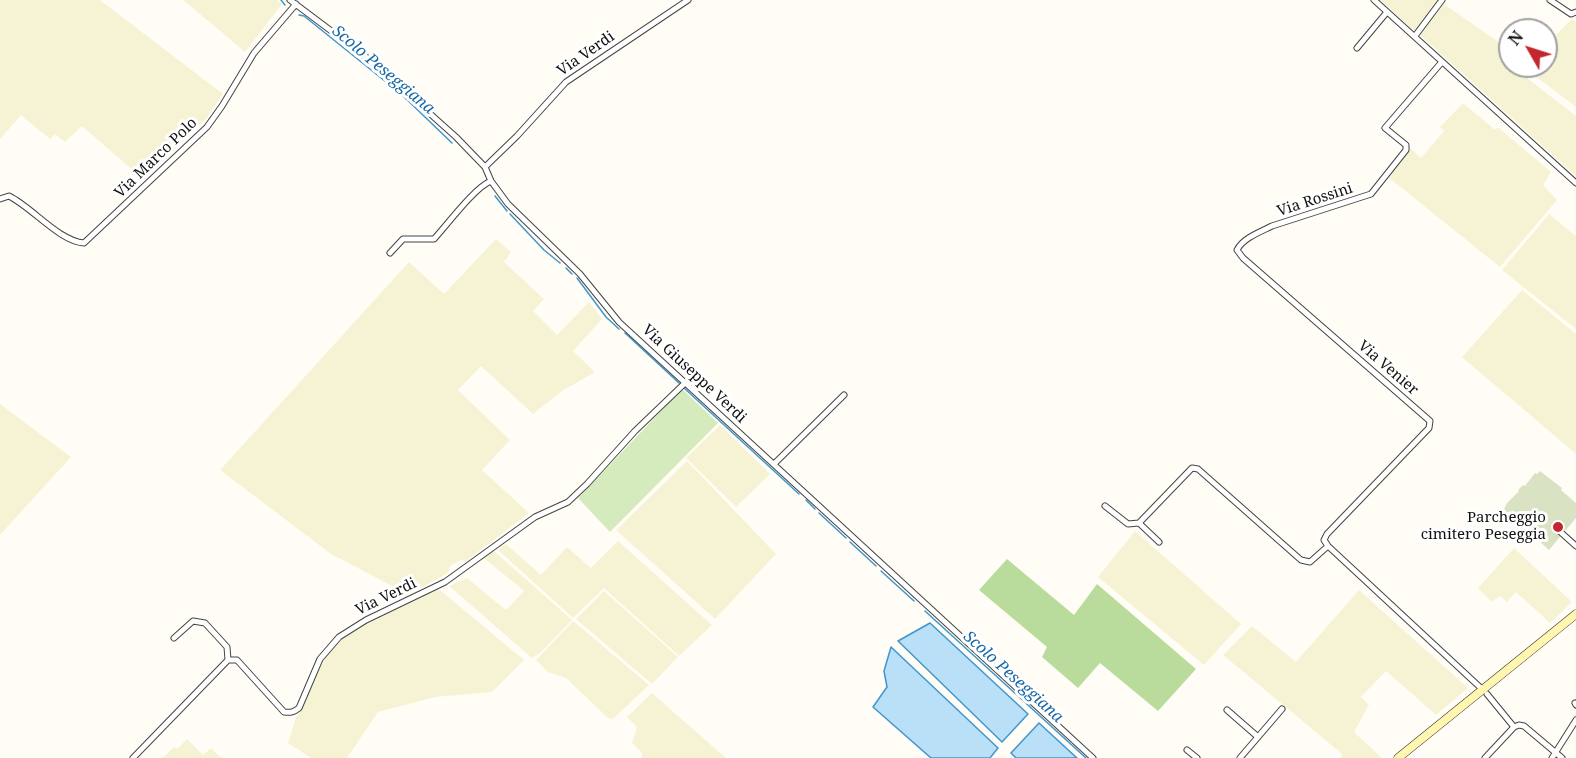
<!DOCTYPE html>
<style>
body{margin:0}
#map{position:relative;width:1576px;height:758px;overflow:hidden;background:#fffdf5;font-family:"Noto Serif",serif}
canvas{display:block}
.north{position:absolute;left:1498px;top:18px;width:60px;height:60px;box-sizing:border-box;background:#fff;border:2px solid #a0a0a0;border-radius:50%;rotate:309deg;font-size:16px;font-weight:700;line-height:24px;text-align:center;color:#111}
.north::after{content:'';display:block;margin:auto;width:21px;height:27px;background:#c4262e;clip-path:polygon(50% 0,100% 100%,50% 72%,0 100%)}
</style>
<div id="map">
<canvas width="1576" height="758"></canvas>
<div class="north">N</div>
</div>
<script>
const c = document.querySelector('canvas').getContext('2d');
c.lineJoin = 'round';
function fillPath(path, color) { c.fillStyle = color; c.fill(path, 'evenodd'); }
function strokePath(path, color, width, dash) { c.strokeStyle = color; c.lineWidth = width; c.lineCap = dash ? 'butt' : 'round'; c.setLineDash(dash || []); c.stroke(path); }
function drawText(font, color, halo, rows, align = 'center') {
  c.font = font + ' "Noto Serif",serif'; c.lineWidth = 6; c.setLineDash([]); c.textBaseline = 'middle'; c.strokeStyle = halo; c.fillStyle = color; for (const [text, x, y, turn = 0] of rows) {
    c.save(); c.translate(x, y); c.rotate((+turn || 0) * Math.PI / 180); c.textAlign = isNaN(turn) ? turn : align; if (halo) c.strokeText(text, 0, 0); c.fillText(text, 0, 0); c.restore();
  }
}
fillPath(new Path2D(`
 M 0,0 L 100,0 L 223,94 L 206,119 L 144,180 L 82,126 L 65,142 L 55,134 L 50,139 L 21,115 L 0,139 Z
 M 183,0 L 277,0 L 282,4 L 245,52 Z
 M 1380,0 L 1439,0 L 1415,31 Z
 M 1444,4 L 1510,50 L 1510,66 L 1532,66 L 1527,78 L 1576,116 L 1576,176 L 1419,34 Z
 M 1572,19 L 1576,22 L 1576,107 L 1534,75 L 1538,66 L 1546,66 L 1546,47 L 1549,42 Z
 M 1463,103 L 1494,129 L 1499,128 L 1551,172 L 1543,185 L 1557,200 L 1500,267 L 1388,177 L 1410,148 L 1421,158 L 1444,131 L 1440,127 Z
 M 1549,214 L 1576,236 L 1576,329 L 1502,270 Z
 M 496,239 L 511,252 L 504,262 L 544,299 L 533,311 L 557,335 L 589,302 L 602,319 L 573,351 L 595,372 L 562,391 L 533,414 L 481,366 L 458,390 L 510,440 L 482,470 L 529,513 L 465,562 L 462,559 L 450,566 L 448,573 L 406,596 L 396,588 L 331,554 L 220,470 L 409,262 L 444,294 Z
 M 1522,290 L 1576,334 L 1576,454 L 1462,357 Z
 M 0,404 L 71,457 L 0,535 Z
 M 720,425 L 770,474 L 736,507 L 686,458 Z
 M 687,461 L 776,554 L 715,619 L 616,530 Z
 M 1135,531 L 1241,624 L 1204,665 L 1098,577 Z
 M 618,541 L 712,625 L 679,656 L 604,588 L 573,618 L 498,550 L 506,544 L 541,575 L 567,547 L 591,568 Z
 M 1514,548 L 1572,602 L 1550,623 L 1516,592 L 1507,602 L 1500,596 L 1492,602 L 1478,588 Z
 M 494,551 L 572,620 L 540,653 L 532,658 L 449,586 L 467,578 L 506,610 L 524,591 L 484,558 Z
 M 435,589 L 440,590 L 524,660 L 492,692 L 435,697 L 378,712 L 347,758 L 311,758 L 288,743 L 295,721 L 325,658 L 335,643 L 356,628 Z
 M 1359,590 L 1468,688 L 1436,715 L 1386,671 L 1361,697 L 1369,705 L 1354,732 L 1382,758 L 1340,758 L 1342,754 L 1223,655 L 1252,626 L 1296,662 Z
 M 604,591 L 678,657 L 652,684 L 576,619 Z
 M 573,621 L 649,685 L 613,719 L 608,718 L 566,678 L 548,672 L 536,660 Z
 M 652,693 L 702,737 L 726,758 L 642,758 L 642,753 L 632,743 L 637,727 L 627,717 Z
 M 187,739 L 203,755 L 211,748 L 221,758 L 163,758 L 174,747 L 177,749 Z`), '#f6f3d4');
fillPath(new Path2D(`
 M 682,389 L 718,423 L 610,532 L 578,498 Z`), '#d5ebbd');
fillPath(new Path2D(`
 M 1007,559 L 1074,615 L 1097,584 L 1196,669 L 1158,711 L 1100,663 L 1078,688 L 1042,657 L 1047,647 L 979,590 Z`), '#b9dc9c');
fillPath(new Path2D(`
 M 1540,471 L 1562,488 L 1561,490 L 1576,503 L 1576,518 L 1549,550 L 1538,540 L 1536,542 L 1503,514 L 1506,511 L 1504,509 L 1507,503 L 1519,491 L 1518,490 L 1523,485 L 1525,486 L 1535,473 L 1537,474 Z`), '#d9e3c4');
const water = new Path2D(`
 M 930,623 L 1028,714 L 1002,742 L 898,641 Z
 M 891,647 L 998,748 L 990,758 L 931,758 L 873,707 L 887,687 L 884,671 Z
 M 1039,723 L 1077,758 L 1016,758 L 1011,753 Z`);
fillPath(water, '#b9e0f7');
strokePath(water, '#3f96cf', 1.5);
strokePath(new Path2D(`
 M 281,0 L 285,5
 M 299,15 L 304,16 L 401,94 L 452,143
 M 495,196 L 507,211
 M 510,214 L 544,250 L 560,263
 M 566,268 L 572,274
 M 577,278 L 606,317 L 619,329
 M 625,333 L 679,383
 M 684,388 L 799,494
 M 806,500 L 815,509
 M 819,513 L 846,538
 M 850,542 L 876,566
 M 881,571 L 914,601
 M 925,611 L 1086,758`), '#3f96cf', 1.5);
const street = new Path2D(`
 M 290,0 L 370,60 L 456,137 L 485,167 L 491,181 L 508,204 L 580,274 L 619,322 L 1093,758
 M 1374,0 L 1576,183
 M 1550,0 L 1571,14 L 1576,12
 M 1415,36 L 1442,0
 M 1357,48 L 1387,12
 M 1441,63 L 1385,128 L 1406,145 L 1406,150 L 1371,194 L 1272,226 C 1260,232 1243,238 1237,250 L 1243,258 L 1430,421 L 1429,428 L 1327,534 L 1324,540 L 1328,546 L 1483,690
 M 485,167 L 517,136 L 566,82 L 688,0
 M 0,199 L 9,196 C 33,208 59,241 84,243 L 207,127 L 222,106 L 254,53 L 296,4
 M 390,253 L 403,239 L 434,239 C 447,225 475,187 491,181
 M 774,464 L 844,395
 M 1105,506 L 1128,524 L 1139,523 L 1192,468 L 1198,469 L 1301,560 L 1310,562 L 1328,546
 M 1139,523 L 1159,542
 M 1556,528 L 1576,546
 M 174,638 L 193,621 L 205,623 L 227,647 L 228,660
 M 1487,694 L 1514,727
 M 1575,703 L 1576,705
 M 1227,710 L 1258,737
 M 1187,750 L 1197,758
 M 133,758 L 228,660 L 237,660 L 284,712 C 291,713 294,712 299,708 L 320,659 L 339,637 L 366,620 L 445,582 L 535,517 L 568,502 L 587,484 L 635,431 L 685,383
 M 1240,758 L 1282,709
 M 1485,758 L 1514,727 L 1519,725 L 1524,726 L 1562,758
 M 1552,758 L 1576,720`);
const secondary = new Path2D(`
 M 1398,758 L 1576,614`);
strokePath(street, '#444', 7);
strokePath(secondary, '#333', 9);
strokePath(street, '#fff', 5);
strokePath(secondary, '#fff6b0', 8);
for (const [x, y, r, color] of [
 [1558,527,6,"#c4262e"]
]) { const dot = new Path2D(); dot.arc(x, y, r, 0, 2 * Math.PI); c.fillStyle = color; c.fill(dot); strokePath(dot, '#fff', 2); }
drawText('15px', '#111', '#fff', [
 ["Via Verdi",586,54,-35],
 ["Via Marco Polo",156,158,-44],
 ["Via Rossini",1315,200,-18],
 ["Via Venier",1388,368,41],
 ["Via Giuseppe Verdi",694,374,43],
 ["Via Verdi",386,597,-26]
]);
drawText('15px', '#111', '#fff', [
 ["Parcheggio",1546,518],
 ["cimitero Peseggia",1546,535]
], 'right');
drawText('italic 16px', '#1768a6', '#fff', [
 ["Scolo Peseggiana",383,70,40],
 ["Scolo Peseggiana",1013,677,42]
]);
</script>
